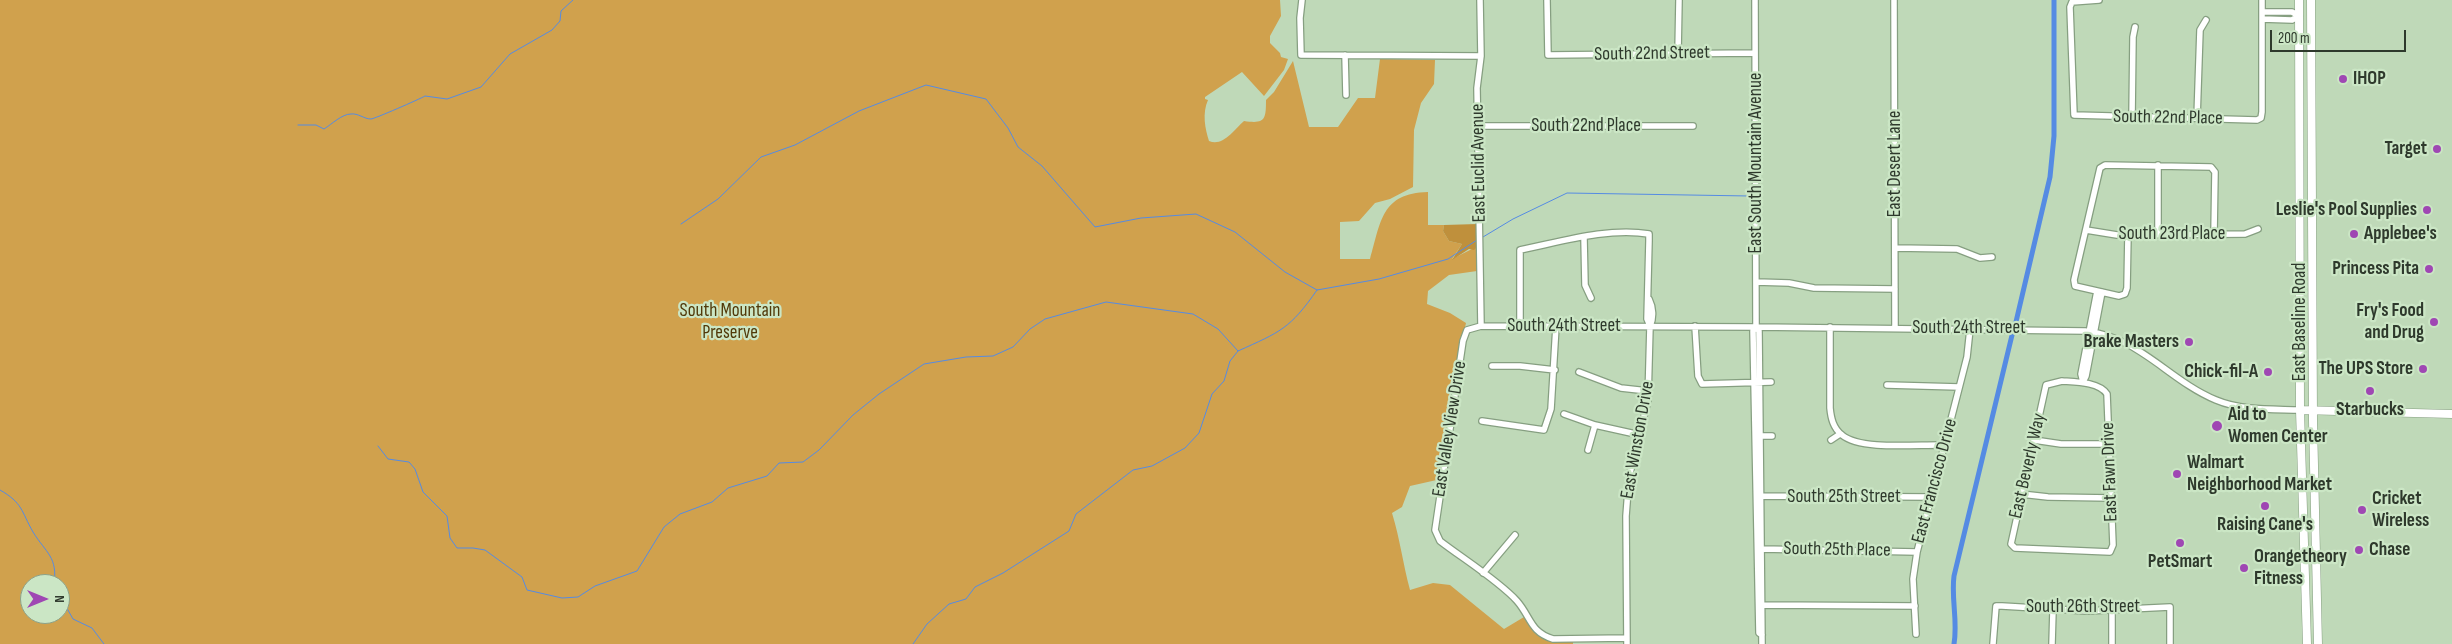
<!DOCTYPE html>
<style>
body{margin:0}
#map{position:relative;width:2452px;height:644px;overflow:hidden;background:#bfd9b8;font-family:"Sofia Sans Condensed",sans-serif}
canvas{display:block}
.north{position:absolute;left:20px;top:574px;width:50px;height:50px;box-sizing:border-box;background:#cbe6c5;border:1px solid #8ca188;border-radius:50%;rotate:90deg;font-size:14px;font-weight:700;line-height:20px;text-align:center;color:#2e392c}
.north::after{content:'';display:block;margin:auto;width:18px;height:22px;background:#9f47b3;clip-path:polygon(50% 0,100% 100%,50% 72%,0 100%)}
.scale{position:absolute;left:2270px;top:30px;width:136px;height:22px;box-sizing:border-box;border:2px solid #2e392c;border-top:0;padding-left:6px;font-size:15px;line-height:18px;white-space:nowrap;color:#2e392c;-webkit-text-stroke:4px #cbe6c5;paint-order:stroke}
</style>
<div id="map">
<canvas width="2452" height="644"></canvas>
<div class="north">N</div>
<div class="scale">200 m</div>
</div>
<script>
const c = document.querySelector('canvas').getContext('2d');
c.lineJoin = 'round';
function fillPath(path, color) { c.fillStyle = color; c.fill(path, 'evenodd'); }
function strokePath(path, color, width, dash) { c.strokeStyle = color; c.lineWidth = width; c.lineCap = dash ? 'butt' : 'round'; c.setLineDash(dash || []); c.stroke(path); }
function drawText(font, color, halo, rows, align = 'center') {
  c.font = font + ' "Sofia Sans Condensed",sans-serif'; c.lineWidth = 4.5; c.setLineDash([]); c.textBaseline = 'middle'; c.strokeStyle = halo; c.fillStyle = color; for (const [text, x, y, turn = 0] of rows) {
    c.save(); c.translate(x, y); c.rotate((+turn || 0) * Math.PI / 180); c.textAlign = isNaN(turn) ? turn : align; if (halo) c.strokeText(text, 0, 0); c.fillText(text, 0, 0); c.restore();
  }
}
fillPath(new Path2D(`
 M 0,0 L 1280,0 L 1281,16 L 1270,36 L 1270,43 L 1280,53 L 1281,57 L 1288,59 L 1284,70 L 1264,96 L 1242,72 L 1205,97 L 1205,99 L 1208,100 C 1202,113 1205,129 1209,141 C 1223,147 1234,130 1244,121 C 1265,124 1266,120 1266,100 L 1274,92 L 1293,61 L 1309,127 L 1338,127 L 1358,98 L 1375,98 L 1380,59 L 1435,60 L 1434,84 L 1421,103 L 1414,130 L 1413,187 L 1390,199 L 1375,203 L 1359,221 L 1340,222 L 1340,259 L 1370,259 C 1381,222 1381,193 1428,192 L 1428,225 L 1444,225 L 1443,231 L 1449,241 L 1462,244 L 1452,259 L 1478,246 L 1477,271 L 1449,275 L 1428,291 L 1427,304 L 1450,313 L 1466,323 L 1457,363 L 1454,365 L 1445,420 L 1448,422 L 1441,479 L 1410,486 L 1402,507 L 1392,513 C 1400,539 1403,564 1410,590 L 1433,583 L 1450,585 L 1504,629 L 1524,617 C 1540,642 1544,642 1573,642 L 1573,644 L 0,644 ZM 30,584 L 60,584 L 60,614 L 30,614 Z`), '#d0a14d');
fillPath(new Path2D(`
 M 1478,224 L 1478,246 L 1474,250 L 1469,249 L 1452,260 L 1462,244 L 1449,241 L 1443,231 L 1444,225 Z`), '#bf903c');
strokePath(new Path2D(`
 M 298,125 L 316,125 L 324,129 C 332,124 342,114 351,114 C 358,113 364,119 371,119 C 374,119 420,99 425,96 L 447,99 L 481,87 L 510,54 L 552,30 L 560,21 L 561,11 L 573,0
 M 681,224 L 718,199 L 761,157 L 795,145 L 859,111 L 926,85 L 986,99 L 1008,128 L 1018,147 L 1042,166 L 1095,227 L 1141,218 L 1196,214 L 1235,232 L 1285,272 L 1317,290 L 1379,279 L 1448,259 L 1477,240
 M 1483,237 L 1513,219 L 1567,193 L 1749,196
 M 378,446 L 388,459 L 409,462 L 415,469 L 423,492 L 447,516 L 450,538 L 457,548 L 473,548 L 485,550 L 522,577 L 527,590 L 562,598 L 578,597 L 595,586 L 637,571 L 664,527 L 680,514 L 712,502 L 728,488 L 767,476 L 779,463 L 803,462 L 819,450 L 853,415 L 879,394 L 924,364 L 966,357 L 993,356 L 1013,347 L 1030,329 L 1045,319 L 1106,302 L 1193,314 L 1218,329 L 1238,351 C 1280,332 1290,329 1317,290
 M 0,490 C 23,503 21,511 33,532 C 46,553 58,557 54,584
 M 60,596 L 73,619 L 92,628 L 104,644
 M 913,644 L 927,624 L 949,604 L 966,599 L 975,587 L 1003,573 L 1069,531 L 1076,514 L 1133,470 L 1152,466 L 1185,448 L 1199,433 L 1212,394 L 1224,381 L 1230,361 L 1238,351`), '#558be3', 1);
strokePath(new Path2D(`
 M 2015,326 L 2050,177 L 2054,136 L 2054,0
 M 1954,644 C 1958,621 1951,599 1954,576 L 2013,331`), '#558be3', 5);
const minor = new Path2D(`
 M 1302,0 L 1300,18 L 1301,55 L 1481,56
 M 1480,0 L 1481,56 L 1477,88 L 1481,326
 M 1547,0 L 1548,55 L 1755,53
 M 1755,0 L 1756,327 L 1759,331 L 1762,644
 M 1894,0 L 1895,328
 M 2099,0 L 2072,2 L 2070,7 L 2074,115 L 2257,120 L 2261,118 L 2262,112 L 2262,0
 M 2262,19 L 2292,20 L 2299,16 L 2292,12 L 2262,12
 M 1678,53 L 1679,0
 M 1345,55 L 1346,95
 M 2132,117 L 2133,37 L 2135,27
 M 2197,118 L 2200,30 L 2206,20
 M 1479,126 L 1693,126
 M 2158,165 L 2158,234
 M 2086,230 L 2117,235 L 2245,234 L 2258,229
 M 2128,234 L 2127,288 L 2125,294 L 2119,296 L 2075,286 L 2074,280 L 2100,168 L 2105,165 L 2211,167 L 2215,172 L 2214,234
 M 1584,238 L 1585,285 L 1591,298
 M 1895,248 L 1957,249 L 1980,258 L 1992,257
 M 1756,282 L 1789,283 L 1814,288 L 1895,289
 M 1520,326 L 1520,250 C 1560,242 1608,227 1649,234 L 1649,241 L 1647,319 L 1650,326
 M 1695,326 L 1698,376 L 1702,384 L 1771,382
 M 1756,327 L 1753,331 L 1759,633 L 1762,635
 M 1830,327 L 1830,408 C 1831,418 1833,428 1842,435 C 1861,451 1920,444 1945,445
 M 1492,366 L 1520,366 L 1555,370
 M 1579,372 L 1621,388 L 1648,391
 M 2062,381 C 2076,382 2099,382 2107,394 L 2113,545 L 2110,552 L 2015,548 L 2011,544 L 2046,385 Z
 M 2083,382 L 2081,374 L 2097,291
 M 2083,382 L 2086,376 L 2102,292
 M 1887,385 L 1959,387
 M 1564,414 L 1595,425 L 1640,435
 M 1482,421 L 1544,430 L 1551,409 L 1556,326
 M 1757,436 L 1772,436
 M 1831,440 L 1840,434
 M 2034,440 L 2061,444 L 2110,444
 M 1588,450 L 1595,425
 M 2021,494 L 2048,497 L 2111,498
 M 1758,496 L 1931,497
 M 1761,549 L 1917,552
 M 1483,573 L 1515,535
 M 1762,605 L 1915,606
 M 2112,610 L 2112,644
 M 1916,634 L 1913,579 L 1917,552 L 1967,357 L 1970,329
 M 1627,638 L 1553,639 C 1530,632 1531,617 1517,601 C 1499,581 1462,558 1440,541 L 1435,530 L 1463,341 L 1467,330 L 1481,326 L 1756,327 L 2085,331 C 2140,337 2168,380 2216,400 C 2242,411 2273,409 2300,410
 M 1627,644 L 1626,516 L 1629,477 L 1648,400 L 1650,326 C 1654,318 1653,307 1649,299
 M 1993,644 L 1996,606 L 2002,606 L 2087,611 L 2170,607 L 2170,644
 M 2052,644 L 2053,610`);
const major = new Path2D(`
 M 2299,0 L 2300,410 L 2307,644
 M 2311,0 L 2313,421 L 2318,644
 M 2300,410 L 2452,414`);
strokePath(minor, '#869f81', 8);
strokePath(major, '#869f81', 9);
strokePath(minor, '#fff', 5.5);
strokePath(major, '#fff', 8);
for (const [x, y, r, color] of [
 [2343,79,5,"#9f47b3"],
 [2437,149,5,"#9f47b3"],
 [2427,210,5,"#9f47b3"],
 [2354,234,5,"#9f47b3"],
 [2429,269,5,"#9f47b3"],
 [2434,322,5,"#9f47b3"],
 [2189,342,5,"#9f47b3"],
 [2423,369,5,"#9f47b3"],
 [2268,372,5,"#9f47b3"],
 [2370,391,5,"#9f47b3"],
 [2217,426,6,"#9f47b3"],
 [2177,474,5,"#9f47b3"],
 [2265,506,5,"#9f47b3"],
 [2362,510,5,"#9f47b3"],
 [2180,543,5,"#9f47b3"],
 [2359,550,5,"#9f47b3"],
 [2244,568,5,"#9f47b3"]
]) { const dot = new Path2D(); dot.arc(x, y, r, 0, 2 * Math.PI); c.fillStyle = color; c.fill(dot); strokePath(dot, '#cbe6c5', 2); }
drawText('19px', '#2e392c', '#cbe6c5', [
 ["South 22nd Street",1652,54,-1],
 ["South 22nd Place",2168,118,1],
 ["South 22nd Place",1586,126],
 ["East Euclid Avenue",1479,163,-91],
 ["East South Mountain Avenue",1756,163,-90],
 ["East Desert Lane",1895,164,-90],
 ["South 23rd Place",2172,234],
 ["East Baseline Road",2300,322,-90],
 ["South 24th Street",1564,326],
 ["South 24th Street",1969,328],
 ["East Valley View Drive",1450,429,-81],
 ["East Winston Drive",1638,440,-80],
 ["East Beverly Way",2028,466,-77],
 ["East Fawn Drive",2110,472,-92],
 ["East Francisco Drive",1935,481,-75],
 ["South 25th Street",1844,497],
 ["South 25th Place",1837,550,1],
 ["South 26th Street",2083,607]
]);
drawText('bold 19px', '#2e392c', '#cbe6c5', [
 ["IHOP",2353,79],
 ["Target",2427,149,"right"],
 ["Leslie's Pool Supplies",2417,210,"right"],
 ["Applebee's",2364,234],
 ["Princess Pita",2419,269,"right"],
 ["Fry's Food",2424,311,"right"],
 ["and Drug",2424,333,"right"],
 ["Brake Masters",2179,342,"right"],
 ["The UPS Store",2413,369,"right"],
 ["Chick-fil-A",2258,372,"right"],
 ["Starbucks",2370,410,"center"],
 ["Aid to",2228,415],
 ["Women Center",2228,437],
 ["Walmart",2187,463],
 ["Neighborhood Market",2187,485],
 ["Cricket",2372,499],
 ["Wireless",2372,521],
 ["Raising Cane's",2265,525,"center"],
 ["Chase",2369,550],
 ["Orangetheory",2254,557],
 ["Fitness",2254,579],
 ["PetSmart",2180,562,"center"]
], 'left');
drawText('19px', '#513909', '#cbe6c5', [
 ["South Mountain",730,311],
 ["Preserve",730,333]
]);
</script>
